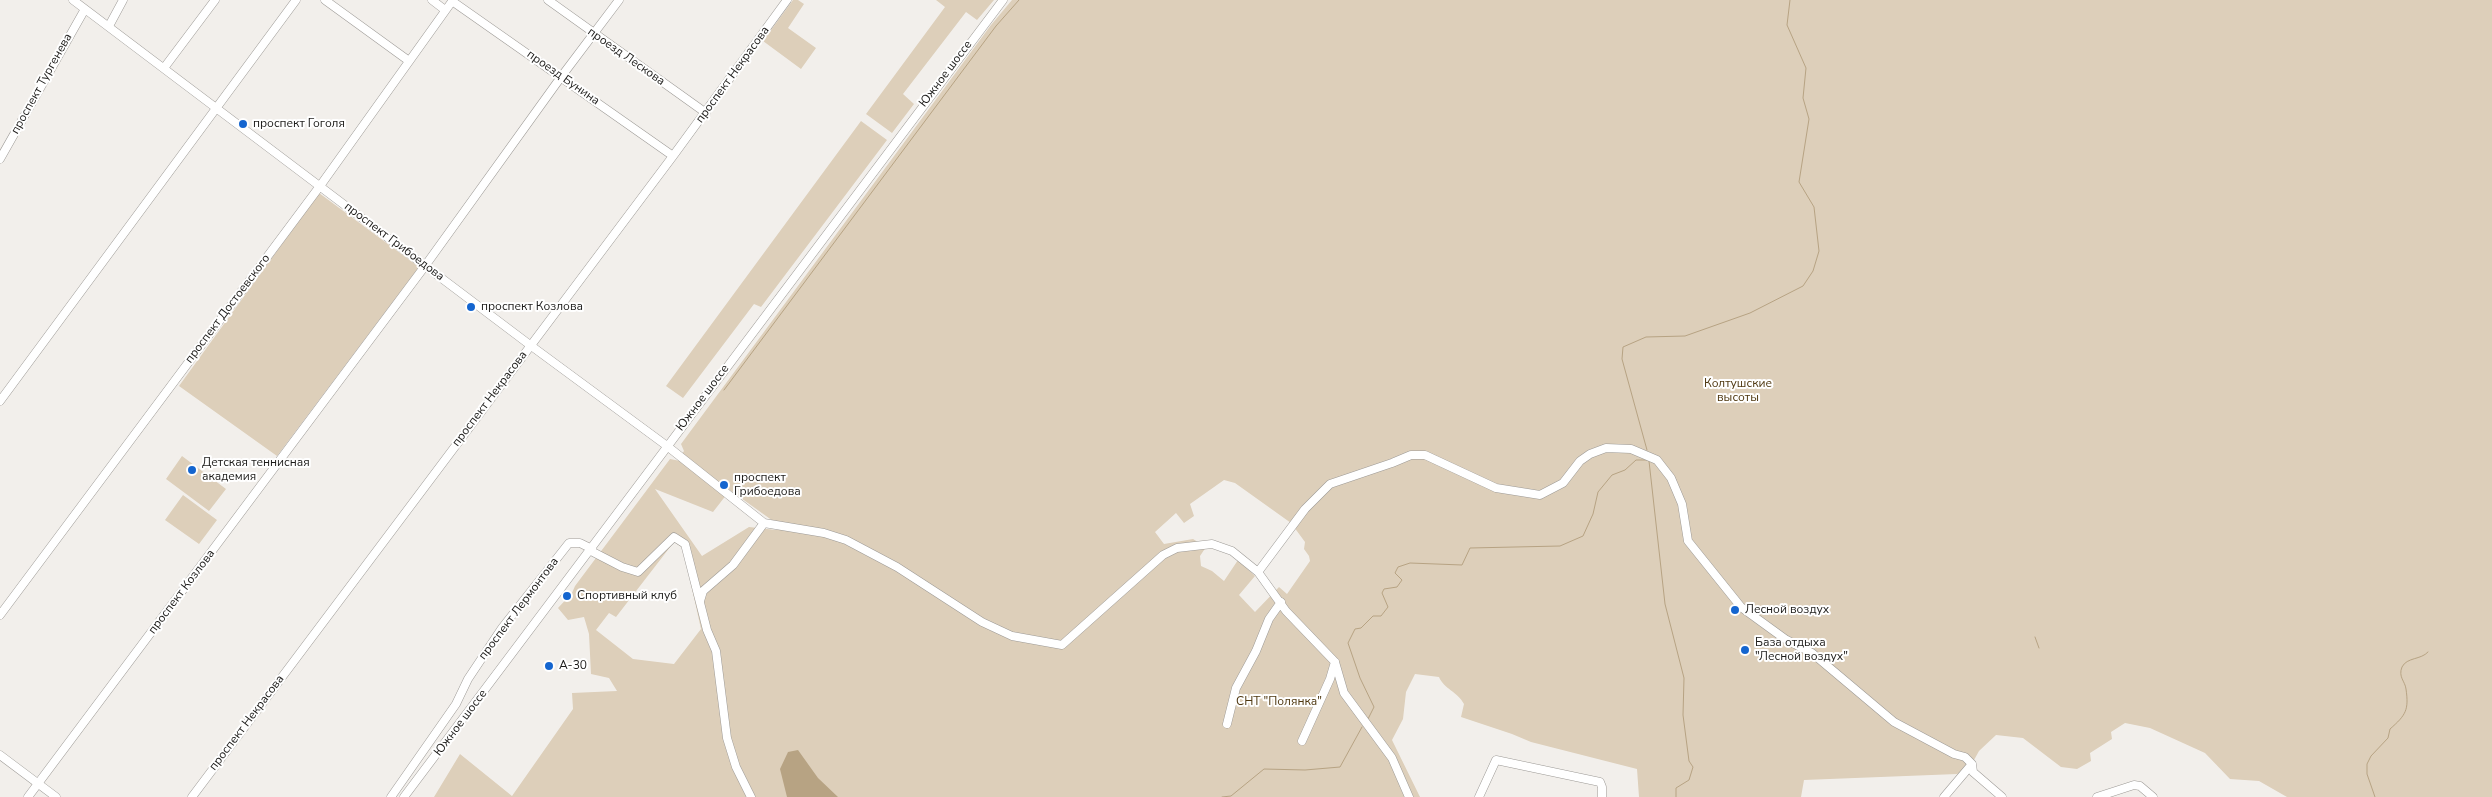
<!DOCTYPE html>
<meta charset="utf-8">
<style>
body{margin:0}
canvas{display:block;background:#f2efeb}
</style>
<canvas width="2492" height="797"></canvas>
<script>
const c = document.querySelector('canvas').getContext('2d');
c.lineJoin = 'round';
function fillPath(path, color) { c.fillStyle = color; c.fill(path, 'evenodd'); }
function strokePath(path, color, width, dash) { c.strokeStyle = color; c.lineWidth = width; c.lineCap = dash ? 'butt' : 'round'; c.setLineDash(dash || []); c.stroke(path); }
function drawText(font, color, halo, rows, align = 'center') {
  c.font = font + ' "Nunito Sans",sans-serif'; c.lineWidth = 4; c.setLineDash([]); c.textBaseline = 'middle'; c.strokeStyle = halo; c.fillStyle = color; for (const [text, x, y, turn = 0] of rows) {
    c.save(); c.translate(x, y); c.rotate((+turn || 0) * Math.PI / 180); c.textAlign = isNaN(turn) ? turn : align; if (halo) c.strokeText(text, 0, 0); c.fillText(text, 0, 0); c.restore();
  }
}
fillPath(new Path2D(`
 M 793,0 L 798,0 L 804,4 L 788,28 L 816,48 L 801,69 L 763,41 Z
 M 936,0 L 994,0 L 977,20 L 966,12 L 903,94 L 914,104 L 892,133 L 866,114 L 945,7 Z
 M 1012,0 L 2492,0 L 2492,797 L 2287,797 L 2259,781 L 2230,779 L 2205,753 L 2150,728 L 2125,723 L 2111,732 L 2112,739 L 2090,753 L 2091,761 L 2077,769 L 2061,767 L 2023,738 L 1996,735 L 1979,751 L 1969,769 L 1957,774 L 1804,780 L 1801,797 L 1639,797 L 1637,769 L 1531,742 L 1512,734 L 1461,717 L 1464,704 C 1457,691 1444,689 1439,677 L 1415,674 L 1406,692 L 1403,719 L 1392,740 L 1420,797 L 434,797 L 460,754 L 512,796 L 573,709 L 572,693 L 617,691 L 609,678 L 591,674 L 589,634 L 584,617 L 568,620 L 558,608 L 572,593 L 575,586 L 670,459 L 680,461 L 727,494 L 713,512 L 655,489 L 702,556 L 749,527 L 776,530 L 780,526 L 681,455 L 684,451 L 681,444 L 991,25 ZM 1224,480 L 1235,483 L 1291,523 L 1305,542 L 1304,549 L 1309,556 L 1310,561 L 1287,594 L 1279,587 L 1255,612 L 1239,595 L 1255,576 L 1238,560 L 1224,581 L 1212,571 L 1201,566 L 1200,556 L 1206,547 L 1193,539 L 1164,544 L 1155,532 L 1176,513 L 1184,523 L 1194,516 L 1190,504 ZM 674,542 L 683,548 L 701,629 L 674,664 L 633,659 L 596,630 L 609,613 L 616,617 Z
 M 861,121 L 887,140 L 761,307 L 754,304 L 683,398 L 666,386 Z
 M 319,193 L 419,267 L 277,456 L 179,386 Z
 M 182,456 L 226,489 L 209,511 L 166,479 Z
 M 183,495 L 217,520 L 199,544 L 165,520 Z`), '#ddcfba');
fillPath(new Path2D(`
 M 798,750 L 818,778 L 838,797 L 787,797 L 780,769 L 788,752 Z`), '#b7a383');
strokePath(new Path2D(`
 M 724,390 L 996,26 L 1019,0
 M 1647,450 L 1622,359 L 1623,347 L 1646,337 L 1685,336 L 1750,313 L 1803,286 L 1813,271 L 1819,251 L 1814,207 L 1799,182 L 1809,119 L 1803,98 L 1806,68 L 1787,25 L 1790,0
 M 1649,461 L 1665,604 L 1684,678 L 1683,715 L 1689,761 L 1693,767 L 1689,780 L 1676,788 L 1676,797
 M 2035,637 L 2039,648
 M 1368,719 L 1374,707 L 1360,678 L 1348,643 L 1355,629 L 1361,628 L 1373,616 L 1381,616 L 1388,607 L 1382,593 L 1384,589 L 1397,587 L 1402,580 L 1395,573 L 1398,567 L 1410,563 L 1462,565 L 1470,548 L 1560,546 L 1583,536 L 1593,514 L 1598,492 L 1612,475 L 1625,470 L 1636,460 L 1647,460
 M 1222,797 L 1231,796 L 1264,769 L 1305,770 L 1340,767 L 1362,727
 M 2375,797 L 2367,774 L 2367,764 L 2371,756 L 2388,738 L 2390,729 C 2406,715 2409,710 2406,689 C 2405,681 2398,677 2402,667 C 2407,657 2421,660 2428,652`), '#b7a383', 1);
const minor = new Path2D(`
 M 73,0 L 530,345 L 667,446 L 764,523 L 824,533 L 846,540 L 897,567 L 982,622 L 1012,636 L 1062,645 L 1163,555 L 1177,548 L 1212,544 L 1232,551 L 1258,572 L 1286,611 L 1335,662 L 1344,693 L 1392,758 L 1409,797
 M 325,0 L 409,61
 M 432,0 L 445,10
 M 548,0 L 706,113
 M 452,1 L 673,156
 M 109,26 L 123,0
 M 164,68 L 215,0
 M 0,159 L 85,9
 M 0,401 L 296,0
 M 591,551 L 622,567 L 638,572 L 674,537 L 685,544 L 707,630 L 716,651 L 727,738 L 736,767 L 751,797
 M 1258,572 L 1305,509 L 1330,484 L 1392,463 L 1411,455 L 1425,455 L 1496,488 L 1540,495 L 1563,483 L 1580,461 L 1590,454 L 1606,448 L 1631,449 L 1657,460 L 1671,478 L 1682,504 L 1688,541 L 1741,607 L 1785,639 L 1812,653 L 1894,722 L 1954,754 L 1965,757 L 1972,764 L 1973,772 L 2002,797
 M 700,601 L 703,591 L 733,565 L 764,523
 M 0,615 L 320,186 L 453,0
 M 1227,724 L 1236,688 L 1256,651 L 1269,619 L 1281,602
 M 1302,741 L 1330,679 L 1335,662
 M 0,755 L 56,797
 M 28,797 L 425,266 L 561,77 L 619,0
 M 192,797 L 673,156 L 787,0
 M 391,797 L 456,704 L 468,679 L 502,628 L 569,543 L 580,543 L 592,549
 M 404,797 L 1003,0
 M 1479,797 L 1496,760 L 1600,782 L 1602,787 L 1602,797
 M 1944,797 L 1972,764
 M 2097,797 L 2134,785 L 2140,786 L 2153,797`);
strokePath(minor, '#9d9a96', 9);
strokePath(minor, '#fff', 8);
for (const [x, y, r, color] of [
 [243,124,5,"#1465cf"],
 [471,307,5,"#1465cf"],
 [192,470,5,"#1465cf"],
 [724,485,5,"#1465cf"],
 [567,596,5,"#1465cf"],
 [1735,610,5,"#1465cf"],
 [1745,650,5,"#1465cf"],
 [549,666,5,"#1465cf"]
]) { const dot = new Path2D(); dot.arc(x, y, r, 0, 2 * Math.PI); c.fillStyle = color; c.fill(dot); strokePath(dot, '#fff', 2); }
drawText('12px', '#1c1b19', '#fff', [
 ["проезд Лескова",626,57,35],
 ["Южное шоссе",946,74,-53],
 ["проспект Некрасова",733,75,-54],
 ["проезд Бунина",563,78,35],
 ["проспект Тургенева",42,84,-61],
 ["проспект Грибоедова",394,242,37],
 ["проспект Достоевского",228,309,-53],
 ["Южное шоссе",703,398,-53],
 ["проспект Некрасова",490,399,-53],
 ["проспект Козлова",182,592,-53],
 ["проспект Лермонтова",519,609,-53],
 ["проспект Некрасова",247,723,-53],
 ["Южное шоссе",461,723,-53]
]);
drawText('12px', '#1c1b19', '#fff', [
 ["проспект Гоголя",253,124],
 ["проспект Козлова",481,307],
 ["Детская теннисная",202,463],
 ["академия",202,477],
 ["проспект",734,478],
 ["Грибоедова",734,492],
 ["Спортивный клуб",577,596],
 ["Лесной воздух",1745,610],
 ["База отдыха",1755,643],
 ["\"Лесной воздух\"",1755,657],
 ["А-30",559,666]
], 'left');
drawText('12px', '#4e370f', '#fff', [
 ["Колтушские",1738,384],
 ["высоты",1738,398],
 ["СНТ \"Полянка\"",1279,702]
]);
</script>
